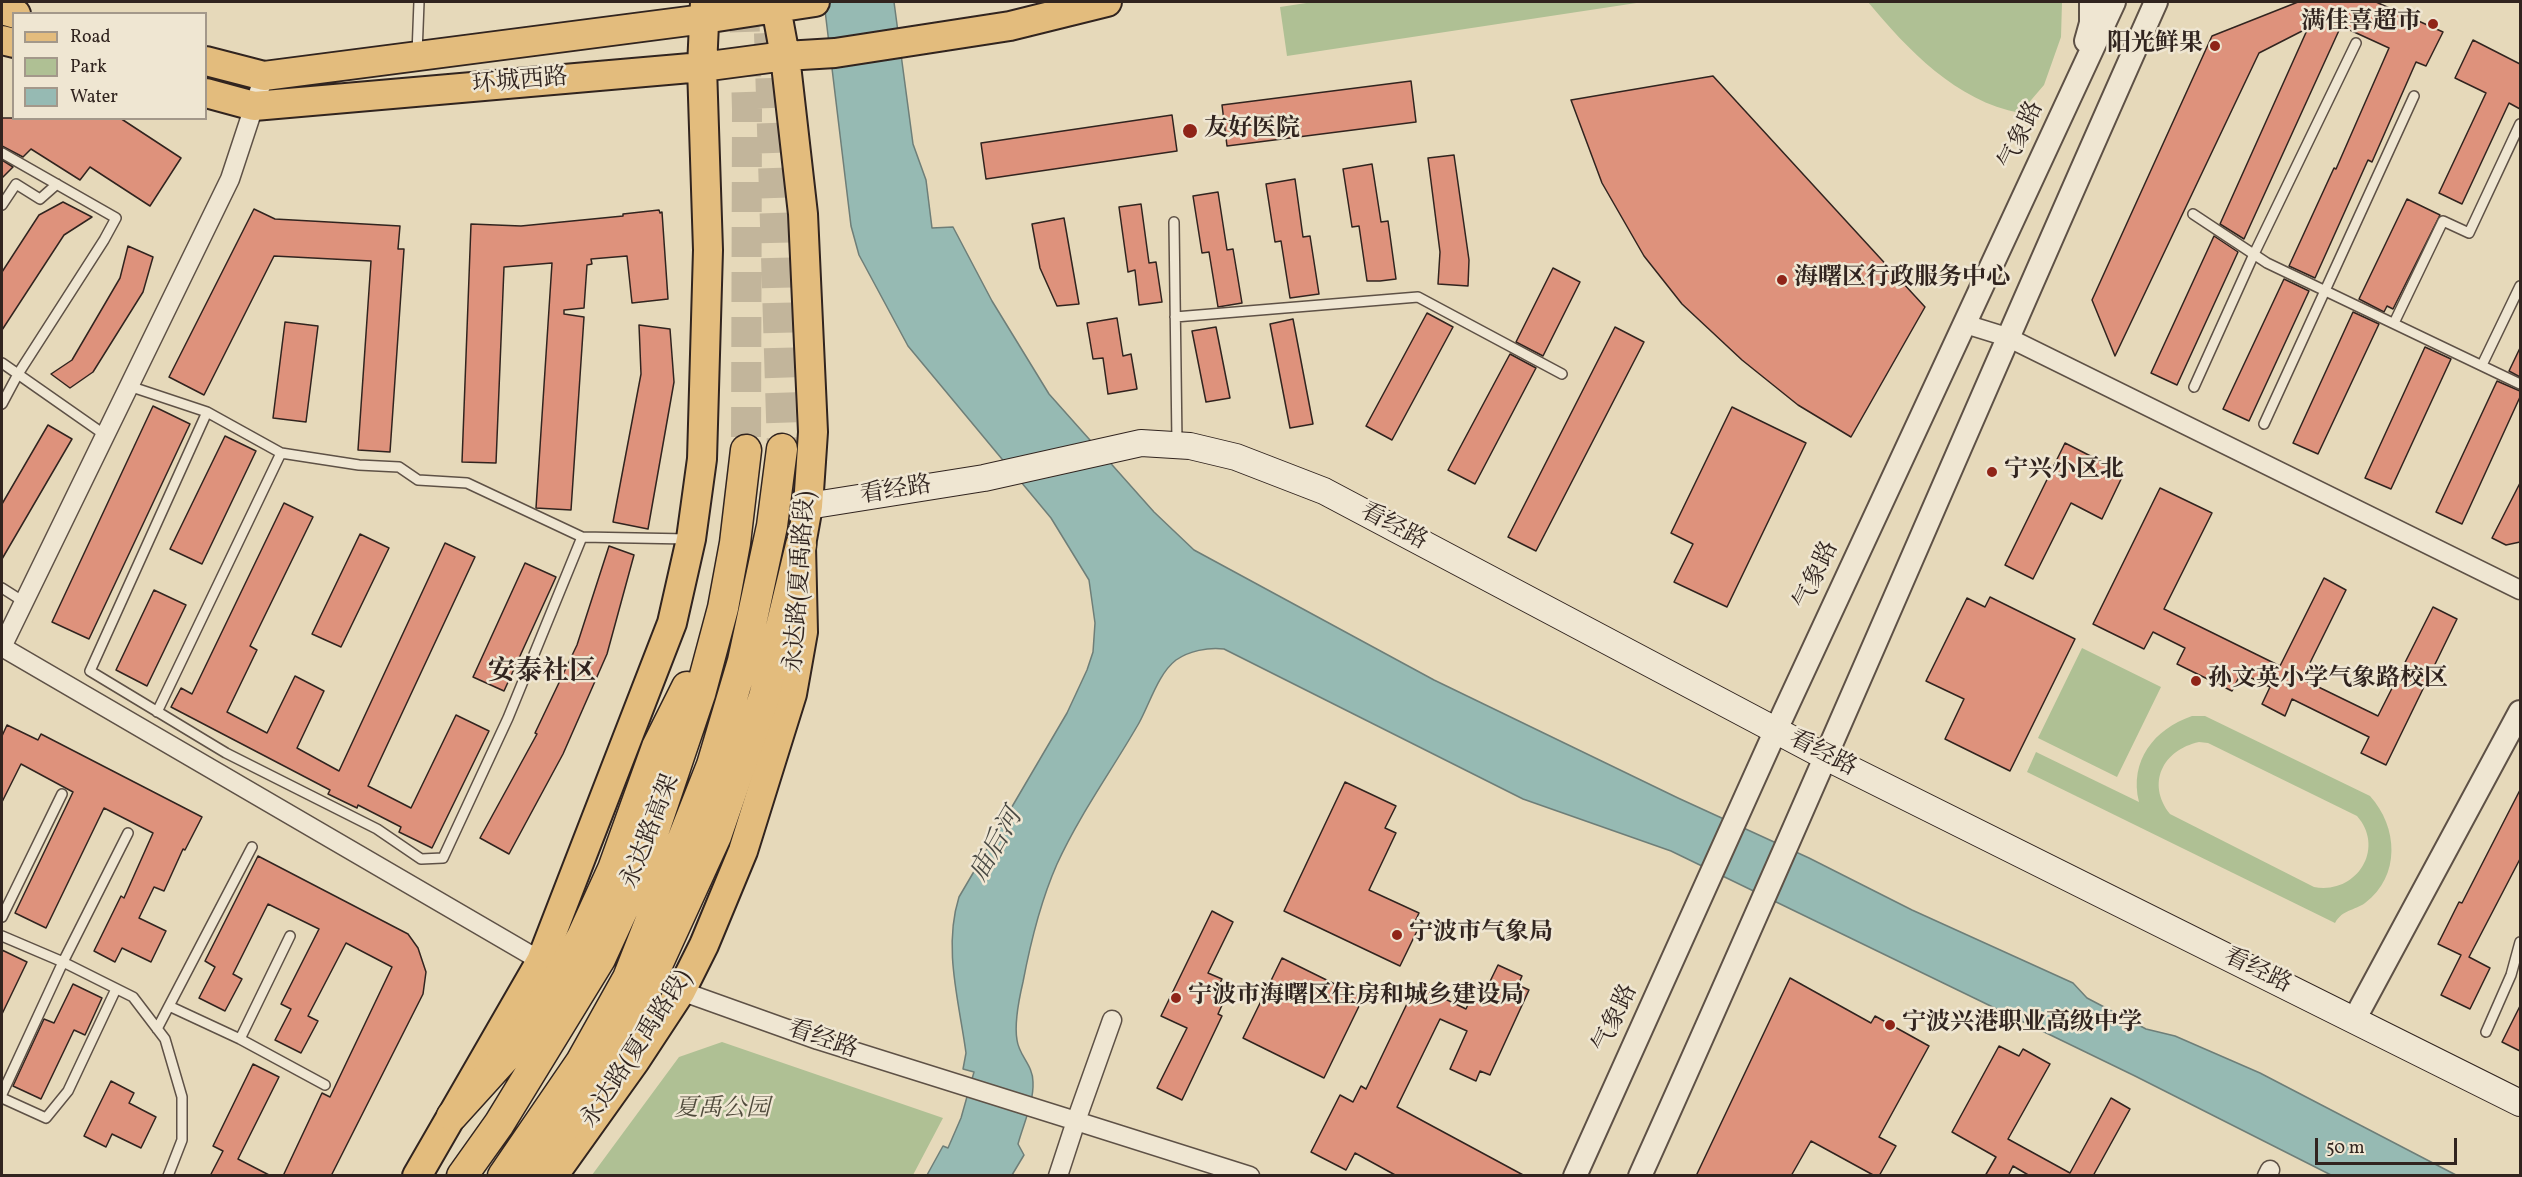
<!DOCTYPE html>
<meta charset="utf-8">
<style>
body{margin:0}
#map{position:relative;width:2522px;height:1177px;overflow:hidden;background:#e6d9ba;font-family:Vollkorn,serif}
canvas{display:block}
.frame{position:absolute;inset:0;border:3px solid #31241f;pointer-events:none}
.legend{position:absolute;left:12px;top:12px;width:195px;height:108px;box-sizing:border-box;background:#efe6d2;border:2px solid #a3988a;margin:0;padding:8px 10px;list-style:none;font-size:18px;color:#31241f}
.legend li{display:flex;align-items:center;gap:12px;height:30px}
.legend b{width:30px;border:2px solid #a3988a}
.scale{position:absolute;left:2315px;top:1138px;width:142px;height:27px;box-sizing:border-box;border:3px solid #31241f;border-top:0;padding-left:8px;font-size:18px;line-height:21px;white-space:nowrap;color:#31241f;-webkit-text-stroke:4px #efe6d2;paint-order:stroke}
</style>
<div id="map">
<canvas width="2522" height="1177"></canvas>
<div class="frame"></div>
<ul class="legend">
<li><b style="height:8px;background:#e3bc7d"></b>Road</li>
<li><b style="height:16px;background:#afc094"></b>Park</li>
<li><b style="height:16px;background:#96bab3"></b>Water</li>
</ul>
<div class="scale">50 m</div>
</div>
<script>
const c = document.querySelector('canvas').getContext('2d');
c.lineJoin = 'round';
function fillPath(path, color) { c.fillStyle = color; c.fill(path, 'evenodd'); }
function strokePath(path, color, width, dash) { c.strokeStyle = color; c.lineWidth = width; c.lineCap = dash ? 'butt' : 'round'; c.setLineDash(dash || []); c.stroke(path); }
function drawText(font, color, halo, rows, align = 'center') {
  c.font = font + ' Vollkorn,"Noto Serif SC",serif'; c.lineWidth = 5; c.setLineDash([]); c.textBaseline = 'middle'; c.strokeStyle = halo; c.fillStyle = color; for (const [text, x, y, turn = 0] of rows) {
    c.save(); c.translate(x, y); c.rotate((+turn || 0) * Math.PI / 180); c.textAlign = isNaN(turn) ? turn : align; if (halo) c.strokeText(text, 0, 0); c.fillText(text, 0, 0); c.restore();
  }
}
fillPath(new Path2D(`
 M 1313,2 L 1643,2 L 1287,56 L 1280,7 Z
 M 1868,2 L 2062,2 L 2061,37 L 2044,85 L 2020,113 C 1956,101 1908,50 1868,2 Z
 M 2082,648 L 2161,687 L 2117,777 L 2038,738 Z
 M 2192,716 L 2205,716 L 2370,796 C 2398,827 2401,876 2365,903 C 2354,911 2343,909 2335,923 L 2027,772 L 2036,752 L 2139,802 C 2129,761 2154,729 2192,716 ZM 2199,742 L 2208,743 L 2357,816 C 2386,849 2356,895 2314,887 L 2170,814 C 2146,783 2163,750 2199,742 Z
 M 722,1042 L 943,1118 L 913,1175 L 592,1175 L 679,1057 Z`), '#afc094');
const water = new Path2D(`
 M 824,2 L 894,2 L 913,144 L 926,180 L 932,228 L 953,227 L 992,301 L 1049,394 L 1154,512 L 1194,550 L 1434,680 L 1678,798 L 1809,858 L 1912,910 L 2073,983 L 2087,998 L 2146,1029 L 2175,1036 L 2260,1073 L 2456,1175 L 2331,1175 L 2135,1076 L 1671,851 L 1523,799 L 1224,649 C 1208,647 1189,651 1176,660 C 1158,674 1150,703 1139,723 C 1112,770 1080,814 1057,864 C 1042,898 1030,945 1023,982 C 1019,999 1014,1023 1017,1040 C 1019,1056 1033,1065 1033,1082 C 1034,1102 1023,1125 1018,1144 L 1024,1155 L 1012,1175 L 927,1175 L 943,1146 L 948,1148 L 961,1118 L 974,1072 L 963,1069 L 966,1053 C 959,1001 943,948 959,897 L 1067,713 L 1087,670 L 1093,652 L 1095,623 L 1089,580 L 1051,518 L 908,346 L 859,255 L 851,226 Z`);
fillPath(water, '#96bab3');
strokePath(water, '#6e7e78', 1.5);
const building = new Path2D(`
 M 2298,2 L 2376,2 L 2443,32 L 2426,66 L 2416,62 L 2372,162 L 2368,160 L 2315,278 L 2289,266 L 2334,168 L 2336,169 L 2389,48 L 2341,26 L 2244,239 L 2220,224 L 2308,28 L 2259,53 L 2115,356 L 2092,300 L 2212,36 Z
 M 2473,40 L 2520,64 L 2520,109 L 2509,103 L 2462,204 L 2439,193 L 2486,93 L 2455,78 Z
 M 1713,76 L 1925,307 L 1851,437 L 1798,405 L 1742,360 L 1682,304 L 1644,256 L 1602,183 L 1571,100 Z
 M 1411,81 L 1416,122 L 1227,146 L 1222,105 Z
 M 1172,115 L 1177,151 L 986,179 L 981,143 Z
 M 2,118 L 120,118 L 181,158 L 150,206 L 90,167 L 80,180 L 31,149 L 23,157 L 2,146 Z
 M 1454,155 L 1469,260 L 1468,286 L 1438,284 L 1440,252 L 1428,158 Z
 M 2,160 L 13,167 L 2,178 Z
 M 1372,164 L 1381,222 L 1388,221 L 1396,279 L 1380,281 L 1367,281 L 1359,226 L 1352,227 L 1343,169 Z
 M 1295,179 L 1303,237 L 1310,236 L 1319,294 L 1290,298 L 1281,241 L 1275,242 L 1266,184 Z
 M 1218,192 L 1227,250 L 1233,249 L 1242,303 L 1218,307 L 1209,252 L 1202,253 L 1193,196 Z
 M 2407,199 L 2440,215 L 2393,309 L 2387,306 L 2384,312 L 2359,299 Z
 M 63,202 L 92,217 L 64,235 L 2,330 L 2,272 L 39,215 Z
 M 1141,204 L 1149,263 L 1156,262 L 1162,302 L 1139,305 L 1135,270 L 1128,272 L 1119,207 Z
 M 254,209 L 275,219 L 400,226 L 398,249 L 404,249 L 390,452 L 358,450 L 371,261 L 274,256 L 204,395 L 169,377 Z
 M 659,210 L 660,213 L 662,212 L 668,299 L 632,303 L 627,256 L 591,259 L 592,264 L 587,265 L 584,308 L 564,310 L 564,314 L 584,317 L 571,510 L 536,508 L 552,263 L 504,267 L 496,463 L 462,462 L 471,224 L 521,226 L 623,216 L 623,214 Z
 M 1064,218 L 1079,304 L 1057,306 L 1040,268 L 1032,224 Z
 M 2214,236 L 2238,252 L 2177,385 L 2151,373 Z
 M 128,246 L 153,257 L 143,292 L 93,372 L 70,388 L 51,374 L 72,360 L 120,278 Z
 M 1553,268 L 1580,282 L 1543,356 L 1516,342 Z
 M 2284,279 L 2309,291 L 2249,421 L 2223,409 Z
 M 2353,312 L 2379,324 L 2318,454 L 2293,443 Z
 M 1427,313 L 1453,327 L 1392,440 L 1366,426 Z
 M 1117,318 L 1123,356 L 1131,354 L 1137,389 L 1108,394 L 1103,358 L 1093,359 L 1087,323 Z
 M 1293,319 L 1313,424 L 1290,428 L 1270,324 Z
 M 285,322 L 318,326 L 306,422 L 273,418 Z
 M 639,325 L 670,329 L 674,382 L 648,529 L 613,522 L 641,374 Z
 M 1216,327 L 1230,398 L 1206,402 L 1192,331 Z
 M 1615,327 L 1644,342 L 1536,551 L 1508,537 Z
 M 2425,347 L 2451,359 L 2391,489 L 2365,478 Z
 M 2520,348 L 2520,377 L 2509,371 Z
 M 1510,354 L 1536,368 L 1475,484 L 1448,470 Z
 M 2497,381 L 2520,391 L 2520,397 L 2462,524 L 2436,512 Z
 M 153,406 L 190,424 L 89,639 L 52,622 Z
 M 1732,407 L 1806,443 L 1727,607 L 1674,582 L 1693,544 L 1671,533 Z
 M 48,425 L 72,439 L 2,559 L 2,504 Z
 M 225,436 L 256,451 L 202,564 L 170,549 Z
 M 2065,443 L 2124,473 L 2102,519 L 2071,503 L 2033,579 L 2005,565 Z
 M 2520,483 L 2520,542 L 2506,545 L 2492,538 Z
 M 2160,488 L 2212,513 L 2164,609 L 2280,666 L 2324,578 L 2346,590 L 2302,679 L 2378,716 L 2433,607 L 2457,619 L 2386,765 L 2361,753 L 2369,737 L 2292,699 L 2285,716 L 2262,704 L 2270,687 L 2241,673 L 2232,691 L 2177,664 L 2185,648 L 2153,632 L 2144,649 L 2093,624 Z
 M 284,503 L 313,517 L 250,646 L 257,650 L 227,712 L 267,733 L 295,676 L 324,691 L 297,748 L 339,771 L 445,543 L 475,557 L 368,786 L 411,808 L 456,715 L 489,731 L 432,848 L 399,832 L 401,827 L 358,805 L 357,808 L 328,794 L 330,790 L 171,707 L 181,688 L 192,694 Z
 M 360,534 L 389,548 L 341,647 L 312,634 Z
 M 609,546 L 634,555 L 607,654 L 563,754 L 509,854 L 480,838 L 537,734 L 535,733 L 577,645 Z
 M 525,563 L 556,577 L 504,691 L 473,677 Z
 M 154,590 L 186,605 L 147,686 L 116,670 Z
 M 1990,597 L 2075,639 L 2010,771 L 1945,739 L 1964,699 L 1926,681 L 1967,598 L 1985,607 Z
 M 7,725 L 38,740 L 41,734 L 202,817 L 185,850 L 183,849 L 164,891 L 154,887 L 139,918 L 166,931 L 151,962 L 122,948 L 115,962 L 94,951 L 121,896 L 124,898 L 153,833 L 104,808 L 46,928 L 15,913 L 73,792 L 21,764 L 2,802 L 2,736 Z
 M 1345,782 L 1396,806 L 1385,828 L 1396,833 L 1369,890 L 1419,913 L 1412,928 L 1417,931 L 1400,966 L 1284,911 Z
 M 2520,790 L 2520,859 L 2469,957 L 2490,968 L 2470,1009 L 2441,995 L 2461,955 L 2438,944 L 2459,902 L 2462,903 Z
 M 258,856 L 408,934 L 418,948 L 426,972 L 423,994 L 331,1176 L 283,1176 L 322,1093 L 330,1097 L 392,967 L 346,943 L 308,1016 L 318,1021 L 301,1053 L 275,1040 L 291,1009 L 281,1004 L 319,929 L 268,904 L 233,974 L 242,979 L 225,1011 L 199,998 L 215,967 L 205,961 Z
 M 1212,911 L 1233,922 L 1208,973 L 1222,979 L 1213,998 L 1223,1003 L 1218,1014 L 1222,1016 L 1182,1100 L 1157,1088 L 1187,1028 L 1161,1016 Z
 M 2,950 L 27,962 L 2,1014 Z
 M 1282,958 L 1363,998 L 1324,1078 L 1243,1038 Z
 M 1498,965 L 1522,976 L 1518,985 L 1529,990 L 1490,1075 L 1480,1071 L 1476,1081 L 1450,1069 L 1467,1031 L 1440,1019 L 1397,1107 L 1525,1176 L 1397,1176 L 1355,1153 L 1346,1170 L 1311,1152 L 1340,1095 L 1353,1102 L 1361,1086 L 1366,1089 L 1416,985 L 1466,1009 L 1471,998 L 1480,1002 Z
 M 1790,978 L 1871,1023 L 1875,1016 L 1929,1046 L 1879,1137 L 1896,1146 L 1879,1176 L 1875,1176 L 1811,1141 L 1791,1176 L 1696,1176 Z
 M 73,984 L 102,998 L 85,1035 L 74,1030 L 41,1099 L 13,1086 L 44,1019 L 54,1023 Z
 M 2520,1006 L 2520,1051 L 2502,1042 Z
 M 1999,1046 L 2019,1056 L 2023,1049 L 2050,1064 L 2008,1139 L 2070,1173 L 2111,1098 L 2130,1109 L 2093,1176 L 2030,1176 L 2013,1166 L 2008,1176 L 1985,1176 L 1996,1157 L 1952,1132 Z
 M 253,1064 L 279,1077 L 238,1159 L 271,1176 L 210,1176 L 223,1151 L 213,1146 Z
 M 111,1081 L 134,1093 L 129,1103 L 156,1117 L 141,1148 L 112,1134 L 106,1147 L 84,1136 Z`);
fillPath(building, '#de927c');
strokePath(building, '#31241f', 1.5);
strokePath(new Path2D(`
 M 744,2 L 747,110 L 746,450
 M 769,33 L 782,449`), '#c2b59b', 30, [30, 15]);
const service = new Path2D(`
 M 417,54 L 419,2
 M 2,153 L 116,218 L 104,240 L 18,374 L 2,404
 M 2,205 L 16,184 L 40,199 L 57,184
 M 2193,214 L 2267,263 L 2520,384
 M 1174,222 L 1177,443
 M 1175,317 L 1418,297 L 1562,374
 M 2394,323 L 2443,221 L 2469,233 L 2520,124
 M 2,363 L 105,435
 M 2482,365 L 2520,286
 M 129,386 L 207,412 L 281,453 L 359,465 L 399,467 L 418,480 L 467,483 L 582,537 L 688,539
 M 2194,387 L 2254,254 L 2356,43
 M 207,412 L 90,671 L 226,753 L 377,829 L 421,859 L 443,858 L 508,718 L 582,537
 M 2264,424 L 2414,96
 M 2,588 L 24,602
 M 157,712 L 281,453
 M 2,917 L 62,794
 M 2,936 L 63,962 L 133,997 L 165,1039 L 182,1097 L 182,1140 L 168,1176
 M 169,1006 L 240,1039 L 325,1085
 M 157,1029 L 252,847
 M 2486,1032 L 2511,975 L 2520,942
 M 240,1039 L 290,936
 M 2,1094 L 63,962 L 128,833
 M 2,1098 L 46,1118 L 68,1091 L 116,989`);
const minor = new Path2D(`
 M 1965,324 L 2007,337 L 2520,590
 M 2,647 L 230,179 L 264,76
 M 2,647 L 541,961
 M 681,991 L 818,1040 L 1076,1121 L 1112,1020
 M 1058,1176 L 1076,1121 L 1250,1176
 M 2267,1176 L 2270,1170`);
const tertiary = new Path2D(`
 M 2086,41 L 2091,23 L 2091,2
 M 2354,1020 L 2520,712
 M 1575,1176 L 1775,732 L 2114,2
 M 1640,1176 C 1816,786 1982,392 2156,2`);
const secondary = new Path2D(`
 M 808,506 L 984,478 L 1141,443 L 1190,446 L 1236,457 L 1324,491 L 1826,757 L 2520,1103`);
const primary = new Path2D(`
 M 2,10 L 16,14
 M 2,40 L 14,43
 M 206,61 L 264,76 L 704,19 L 815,2
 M 206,93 L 254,106 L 702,67 L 785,56 L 835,53 L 1010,26 L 1107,2
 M 417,1176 L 541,961 L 672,623 L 691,539 L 702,459 L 708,250 L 702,67 L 705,2
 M 553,1176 L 635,1061 L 681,991 L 704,945 L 743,851 L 792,694 L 803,632 L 801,545 L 808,506 L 813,432 L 803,214 L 785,56 L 775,2`);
const trunk = new Path2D(`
 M 452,1116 L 520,1041 L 582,937 L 613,869 L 657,747 L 687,687
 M 462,1176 L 499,1124 L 600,959 L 640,872 L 700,694 L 723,608 L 735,543 L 746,450
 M 503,1176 L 581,1062 L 628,978 L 712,765 L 743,661 L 772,526 L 782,449
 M 532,1176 L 583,1099 L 642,998 L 716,836 L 764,697 L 801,545`);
strokePath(service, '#5e5146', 12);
strokePath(minor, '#5e5146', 21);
strokePath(tertiary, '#5e5146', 26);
strokePath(secondary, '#31241f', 28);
strokePath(primary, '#31241f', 32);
strokePath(trunk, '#31241f', 33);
strokePath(service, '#efe6d2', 9);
strokePath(minor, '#efe6d2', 18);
strokePath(tertiary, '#efe6d2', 22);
strokePath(secondary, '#efe6d2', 26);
strokePath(primary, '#e3bc7d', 28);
strokePath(trunk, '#e3bc7d', 30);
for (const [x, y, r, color] of [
 [2433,24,6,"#8f2418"],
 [2215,46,6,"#8f2418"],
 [1190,131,8,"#8f2418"],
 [1782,280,6,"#8f2418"],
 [1992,472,6,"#8f2418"],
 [2196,681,6,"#8f2418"],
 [1397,935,6,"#8f2418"],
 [1176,998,6,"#8f2418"],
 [1890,1025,6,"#8f2418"]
]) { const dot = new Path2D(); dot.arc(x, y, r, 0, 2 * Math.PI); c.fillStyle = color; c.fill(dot); strokePath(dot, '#efe6d2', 2); }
drawText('bold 24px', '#31241f', '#efe6d2', [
 ["满佳喜超市",2421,24,"right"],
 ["阳光鲜果",2203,46,"right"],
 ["友好医院",1204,131],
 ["海曙区行政服务中心",1794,280],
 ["宁兴小区北",2004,472],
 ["孙文英小学气象路校区",2208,681],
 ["宁波市气象局",1409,935],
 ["宁波市海曙区住房和城乡建设局",1188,998],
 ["宁波兴港职业高级中学",1902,1025]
], 'left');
drawText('24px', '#31241f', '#efe6d2', [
 ["环城西路",520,83,-5],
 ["气象路",2023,136,-65],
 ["看经路",896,492,-9],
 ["看经路",1393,528,28],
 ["气象路",1818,576,-65],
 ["永达路(夏禹路段)",802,582,-86],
 ["看经路",1822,755,27],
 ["永达路高架",652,832,-69],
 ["看经路",2257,972,26],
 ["气象路",1617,1019,-65],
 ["看经路",822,1041,19],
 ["永达路(夏禹路段)",638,1050,-57]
]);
drawText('italic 24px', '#504b3c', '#efe6d2', [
 ["夏禹公园",722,1111]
]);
drawText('italic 26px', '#4a4a44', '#efe6d2', [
 ["庙后河",998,846,-60]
]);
drawText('bold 27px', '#31241f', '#efe6d2', [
 ["安泰社区",542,674]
]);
</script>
